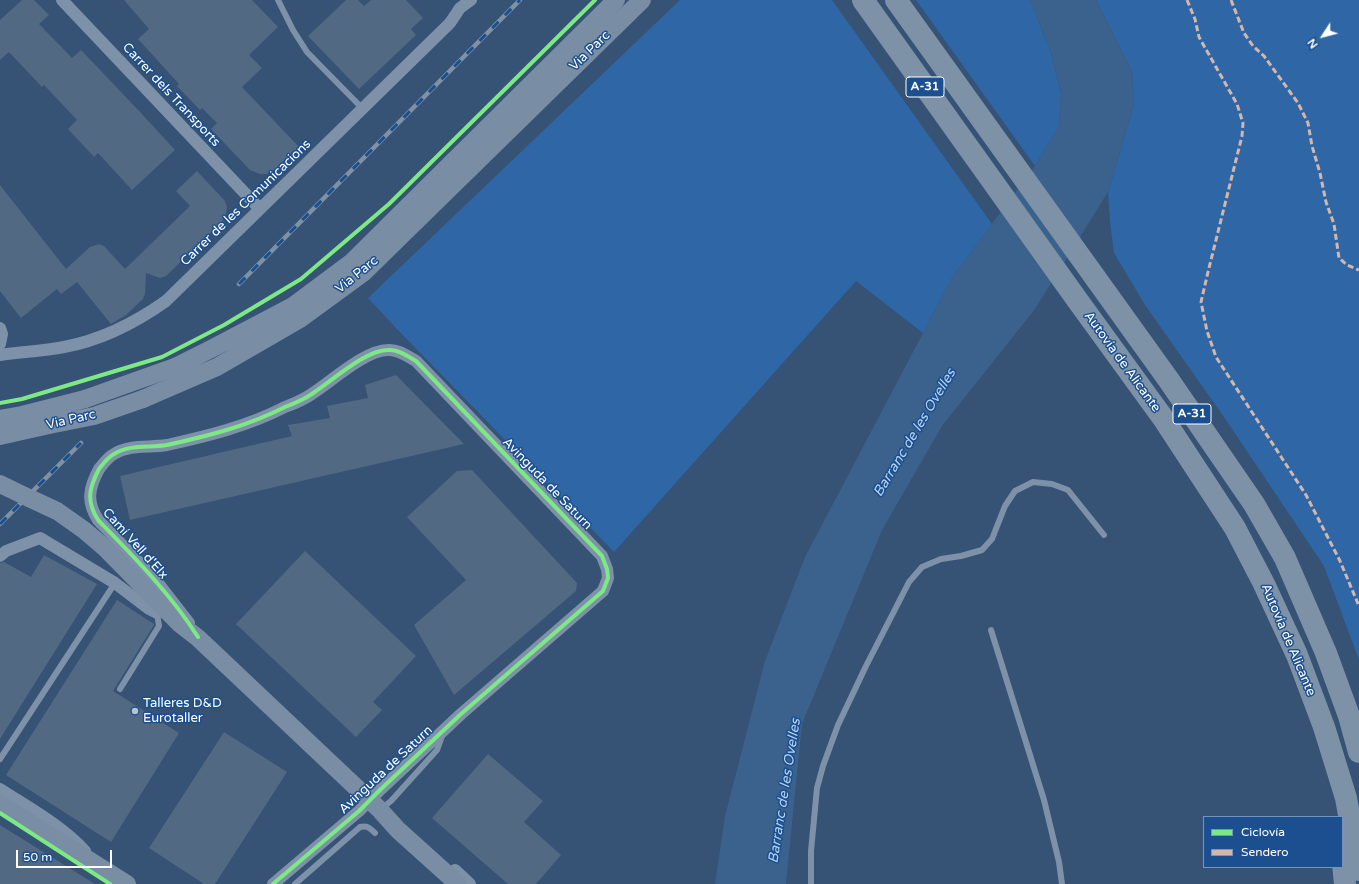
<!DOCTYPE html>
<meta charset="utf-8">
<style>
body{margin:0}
#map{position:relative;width:1359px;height:884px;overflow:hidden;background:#365274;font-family:"Varela Round",sans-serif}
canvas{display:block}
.legend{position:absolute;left:1203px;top:816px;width:140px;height:52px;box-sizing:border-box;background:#1b4f8f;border:1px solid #7695bc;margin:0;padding:5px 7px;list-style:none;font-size:12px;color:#fff}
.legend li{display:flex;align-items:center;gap:8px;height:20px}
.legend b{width:20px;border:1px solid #7695bc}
.north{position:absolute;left:1303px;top:16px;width:40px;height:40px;-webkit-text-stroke:3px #1b4f8f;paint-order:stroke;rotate:234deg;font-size:11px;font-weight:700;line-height:16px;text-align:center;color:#fff}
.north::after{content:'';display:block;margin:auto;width:14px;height:18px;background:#fff;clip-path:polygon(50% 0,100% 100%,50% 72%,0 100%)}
.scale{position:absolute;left:16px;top:850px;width:96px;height:18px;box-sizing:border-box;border:2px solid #fff;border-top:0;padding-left:5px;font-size:12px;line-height:14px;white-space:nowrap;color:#fff;-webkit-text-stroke:3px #1b4f8f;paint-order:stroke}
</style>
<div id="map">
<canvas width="1359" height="884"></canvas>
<ul class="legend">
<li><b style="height:5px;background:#7ce984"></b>Ciclovía</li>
<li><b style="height:5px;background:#d1b7ad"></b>Sendero</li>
</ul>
<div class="north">N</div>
<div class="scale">50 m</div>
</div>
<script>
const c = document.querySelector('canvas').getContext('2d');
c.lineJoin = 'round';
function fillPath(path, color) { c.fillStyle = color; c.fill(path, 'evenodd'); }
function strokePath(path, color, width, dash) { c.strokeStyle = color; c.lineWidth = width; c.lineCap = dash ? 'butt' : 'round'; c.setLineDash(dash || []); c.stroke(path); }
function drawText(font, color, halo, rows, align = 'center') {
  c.font = font + ' "Varela Round",sans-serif'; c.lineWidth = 3; c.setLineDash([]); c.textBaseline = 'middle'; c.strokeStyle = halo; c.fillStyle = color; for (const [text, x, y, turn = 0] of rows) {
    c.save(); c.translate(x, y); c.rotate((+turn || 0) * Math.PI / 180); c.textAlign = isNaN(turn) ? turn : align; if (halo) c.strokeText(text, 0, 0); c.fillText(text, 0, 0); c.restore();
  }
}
fillPath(new Path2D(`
 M 680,0 L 832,0 L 992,224 L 953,276 L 923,333 L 856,281 L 614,552 L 394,326 L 368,298 Z
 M 916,0 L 1030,0 L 1051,53 L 1061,93 L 1059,126 L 1035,166 Z
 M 1096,0 L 1359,0 L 1359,660 L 1324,566 L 1226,420 L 1145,305 L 1114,253 L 1110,222 L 1108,192 L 1134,104 L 1132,72 Z`), '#2f66a5');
fillPath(new Path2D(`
 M 1030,0 L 1096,0 L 1132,72 L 1134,104 L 1108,192 L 1035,309 L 942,426 L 882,530 L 802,724 L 786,884 L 715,884 L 725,816 L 765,661 L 805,557 L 953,276 L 1035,166 L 1059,126 L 1061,92 L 1051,53 Z`), '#3b618d');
fillPath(new Path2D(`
 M 22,0 L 34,0 L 49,15 L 39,24 L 72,58 L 81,50 L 141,113 L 175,150 L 132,190 L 98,153 L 94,157 L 68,129 L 77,120 L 44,85 L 42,87 L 9,52 L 0,60 L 0,20 Z
 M 124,0 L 252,0 L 278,27 L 249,55 L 262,68 L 242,87 L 299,147 L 275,169 L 267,174 L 260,174 L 250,170 L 211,129 L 217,123 L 202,108 L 200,110 L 177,86 L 179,84 L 138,39 L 149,29 Z
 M 346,0 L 358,0 L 364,6 L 371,0 L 406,0 L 423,18 L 411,29 L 416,35 L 359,89 L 308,36 Z
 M 197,171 L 225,201 L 227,207 L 226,214 L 222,222 L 166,276 L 160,278 L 146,273 L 145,294 L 143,299 L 126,315 L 111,324 L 77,282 L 61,294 L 57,289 L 21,318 L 0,291 L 0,185 L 66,269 L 90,247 L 99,244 L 104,246 L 125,269 L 190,206 L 176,191 Z
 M 396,375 L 464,444 L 130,520 L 120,476 L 292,436 L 288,425 L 330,418 L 327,406 L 368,398 L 365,385 Z
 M 472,470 L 577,583 L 576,591 L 454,695 L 414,625 L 466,580 L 407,517 L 457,471 Z
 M 305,551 L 416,656 L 373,702 L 382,710 L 356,737 L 236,624 Z
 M 44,555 L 97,584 L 0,739 L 0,563 L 4,562 L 31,577 Z
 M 117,600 L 154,624 L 154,625 L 113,691 L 179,733 L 111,842 L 6,775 Z
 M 224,732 L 287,772 L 215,884 L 204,884 L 149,848 Z
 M 488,754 L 543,801 L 524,822 L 561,855 L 536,884 L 508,884 L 432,818 Z
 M 0,825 L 95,884 L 0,884 Z`), '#526984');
strokePath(new Path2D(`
 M 278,0 L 293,30 L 307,52 L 362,108
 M 991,630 L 1044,800 L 1059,862 L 1062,884
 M 120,689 L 159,626 L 157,613
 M 0,759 L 115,583
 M 381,809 L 391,801 L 437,750 L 442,736
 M 295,884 L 360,827 C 367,825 370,828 375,833
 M 811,884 L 811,851 L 817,788 L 823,766 L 838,725 L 866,666 L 909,582 L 922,567 L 941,559 L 961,556 L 982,550 L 992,539 L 1005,506 L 1015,491 L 1033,482 L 1052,484 L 1068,490 L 1104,535`), '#7d92a8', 6);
strokePath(new Path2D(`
 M 62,0 L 259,208
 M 0,328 L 2,334 L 0,344
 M 0,355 C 21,352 43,351 64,347 C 102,340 135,323 166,301 L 450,23 L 460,8 L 471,0
 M 0,556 L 6,551 L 40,538 L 115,583 L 149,609 L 157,613 L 163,607
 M 189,623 L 154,578 L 98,520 C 86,501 89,488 99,469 C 103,464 108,457 114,454 C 130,444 149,448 167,445 C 208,436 248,426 285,407 C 293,404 300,401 307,397 C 329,384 364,350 388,350 C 398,349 407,356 416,361 L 602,556 L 607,569 L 608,578 L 603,591 L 461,714 L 381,789 L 359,811 L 273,884
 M 0,789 C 29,808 61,825 85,851
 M 455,870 L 470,884`), '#7d92a8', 12);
strokePath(new Path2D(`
 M 175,367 L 211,349 L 293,306 L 352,262 L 616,0
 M 143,399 L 217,367 L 300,319 L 363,273 L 642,0
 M 0,419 L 22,415 L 85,399
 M 0,436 L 49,425
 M 29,498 L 57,511 L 84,530 L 105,548 L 180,624 L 198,638 L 379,809 L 398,830 L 458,884
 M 0,804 L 127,884`), '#798da4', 18);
strokePath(new Path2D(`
 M 863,0 L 1078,301 L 1163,418 L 1235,528 L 1264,584 L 1297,655 L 1324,727 L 1346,798 L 1359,870
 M 896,0 L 1168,379 L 1254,504 L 1285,558 L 1326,653 L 1349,716 L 1359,752
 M 1342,854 L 1345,884`), '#7e92a7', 22);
const rail = new Path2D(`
 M 239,284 L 520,0
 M 0,524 L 81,443`);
strokePath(rail, '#7e92a7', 4.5);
strokePath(rail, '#1b4f8f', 3, [9]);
strokePath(new Path2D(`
 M 85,399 L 175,367
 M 49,425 L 94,416 L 143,399
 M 0,484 L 29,498`), '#798da4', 18);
strokePath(new Path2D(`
 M 1187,0 L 1195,19 L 1199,37 L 1237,104 L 1243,123 L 1242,136 L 1208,272 L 1201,302 L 1207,331 L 1216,357 L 1306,495 L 1340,561 L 1359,606
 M 1231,0 L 1244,33 L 1253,46 L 1264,56 L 1298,103 L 1308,123 L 1312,146 L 1320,173 L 1326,202 L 1334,224 L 1339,258 L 1347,265 L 1359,270`), '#d1b7ad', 3, [6, 3]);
strokePath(new Path2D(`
 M 0,403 L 22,399 L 162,357 L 224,325 L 301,279 L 389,204 L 595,0
 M 198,637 C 170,593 134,557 98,520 C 86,501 89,488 99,469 C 103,464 108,457 114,454 C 130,444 149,448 167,445 C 208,436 248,426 285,407 C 293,404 300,401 307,397 C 329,384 364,350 388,350 C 398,349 407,356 416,361 L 602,556 L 607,569 L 608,578 L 603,591 L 461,714 L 381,789 L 359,811 L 273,884
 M 0,813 L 110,884`), '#7ce984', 4);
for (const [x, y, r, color] of [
 [135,711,4,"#b9c2ce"]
]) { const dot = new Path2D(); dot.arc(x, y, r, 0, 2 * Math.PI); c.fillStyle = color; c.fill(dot); strokePath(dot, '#1b4f8f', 1.5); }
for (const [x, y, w] of [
 [925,87,38],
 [1192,414,38]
]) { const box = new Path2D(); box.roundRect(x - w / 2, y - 10, w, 20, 3); c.fillStyle = '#1b4f8f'; c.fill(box); strokePath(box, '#fff', 1); }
drawText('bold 12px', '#fff', null, [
 ["A-31",925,87],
 ["A-31",1192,414]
]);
drawText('13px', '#fff', '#1b4f8f', [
 ["Via Parc",590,51,-44],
 ["Carrer dels Transports",171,95,47],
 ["Carrer de les Comunicacions",246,203,-44],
 ["Via Parc",357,275,-39],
 ["Autovía de Alicante",1122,362,54],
 ["Via Parc",71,420,-13],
 ["Avinguda de Saturn",547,484,46],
 ["Camí Vell d'Elx",135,544,48],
 ["Autovía de Alicante",1288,640,67],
 ["Avinguda de Saturn",386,770,-43]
]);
drawText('13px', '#fff', '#1b4f8f', [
 ["Talleres D&D",143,704],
 ["Eurotaller",143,719]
], 'left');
drawText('italic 14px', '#b5d3f5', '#1b4f8f', [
 ["Barranc de les Ovelles",915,433,-59],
 ["Barranc de les Ovelles",785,791,-81]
]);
</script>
